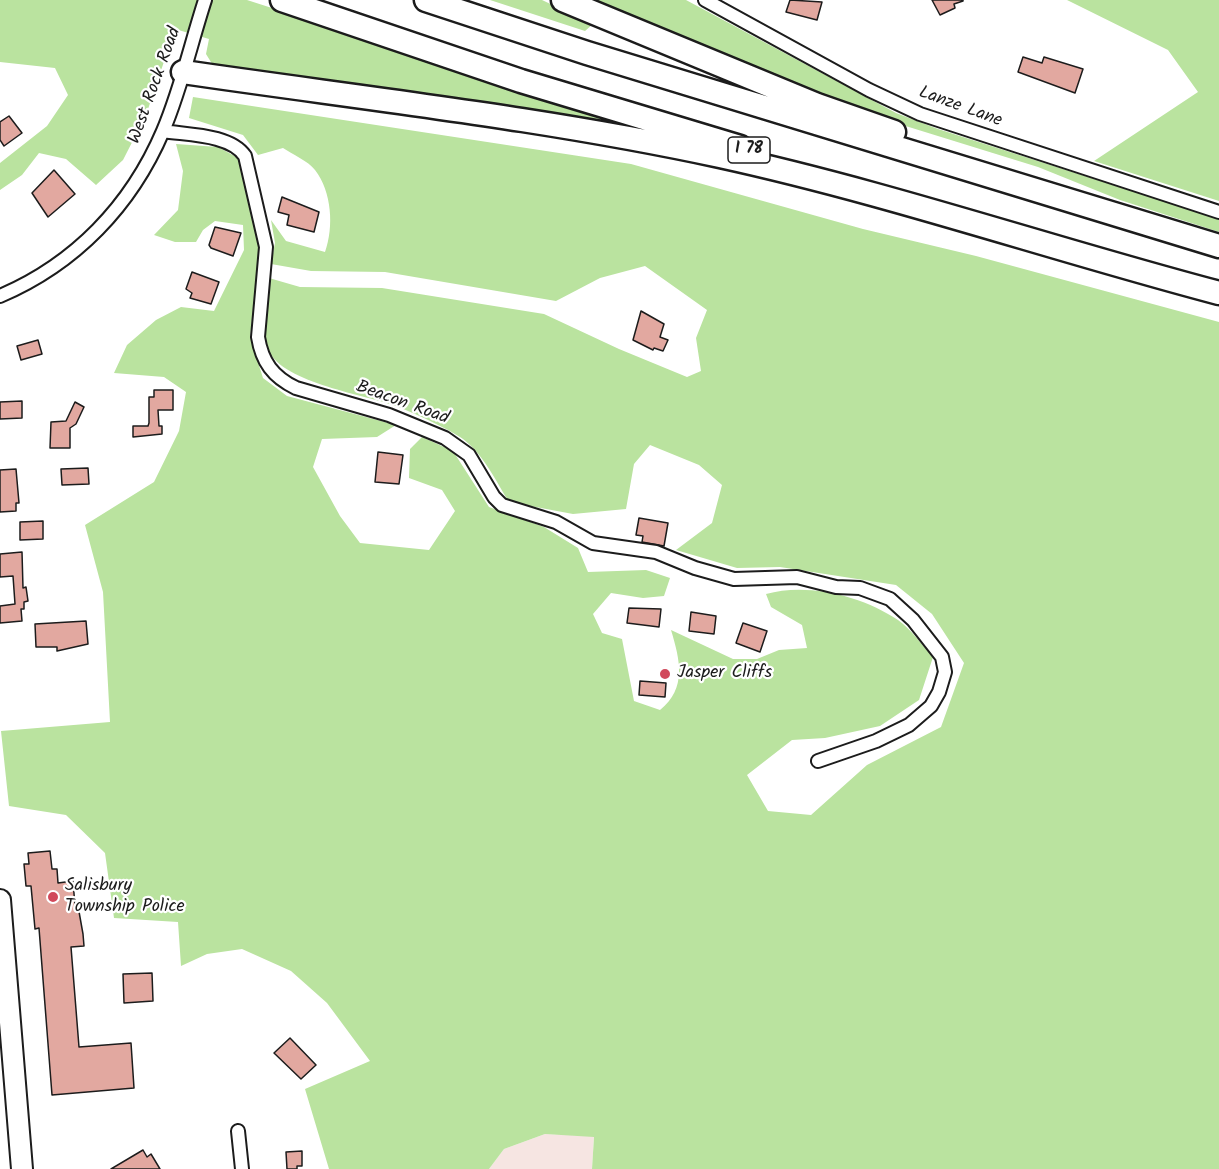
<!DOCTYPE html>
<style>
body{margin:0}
canvas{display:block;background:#fff}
</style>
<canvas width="1219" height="1169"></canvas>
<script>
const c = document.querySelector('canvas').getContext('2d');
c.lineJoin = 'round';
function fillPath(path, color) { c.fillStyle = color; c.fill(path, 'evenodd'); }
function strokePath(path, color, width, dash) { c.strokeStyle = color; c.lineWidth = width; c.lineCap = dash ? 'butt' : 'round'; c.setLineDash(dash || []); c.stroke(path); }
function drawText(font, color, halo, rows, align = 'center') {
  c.font = font + ' Kalam,sans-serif'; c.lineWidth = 4.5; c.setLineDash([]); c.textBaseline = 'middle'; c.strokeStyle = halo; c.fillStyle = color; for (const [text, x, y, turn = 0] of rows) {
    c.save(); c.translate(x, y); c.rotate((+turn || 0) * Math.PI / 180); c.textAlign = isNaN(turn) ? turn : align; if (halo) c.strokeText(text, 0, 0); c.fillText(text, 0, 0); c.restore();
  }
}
fillPath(new Path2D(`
 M 545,1134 L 594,1136 L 592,1169 L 489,1169 L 504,1149 Z`), '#f6e5e2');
fillPath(new Path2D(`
 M 0,0 L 247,0 L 683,140 L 214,67 L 206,54 L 209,39 L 175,29 L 146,115 L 123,160 L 96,185 L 66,159 L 39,153 L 22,175 L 0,190 L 0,163 L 47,126 L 68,95 L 55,68 L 0,62 Z
 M 490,0 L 542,0 L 593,24 L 585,31 Z
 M 581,0 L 686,0 L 896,113 L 938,129 L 1219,219 L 1219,232 L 1120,200 L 1038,167 L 883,119 Z
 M 1067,0 L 1219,0 L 1219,201 L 1094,161 L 1198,92 L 1168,50 Z
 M 193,97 L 631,164 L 863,229 L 976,256 L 1219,322 L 1219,1169 L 592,1169 L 594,1137 L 545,1134 L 504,1149 L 489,1169 L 329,1169 L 305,1089 L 370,1061 L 327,1003 L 291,971 L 242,949 L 207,954 L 181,966 L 178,922 L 114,918 L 105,853 L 66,815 L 9,806 L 1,731 L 110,722 L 103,592 L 85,525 L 154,482 L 179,431 L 186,392 L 164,377 L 114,373 L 127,345 L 156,320 L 181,307 L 214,311 L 244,250 L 243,225 L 215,221 L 203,230 L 196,242 L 175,242 L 154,235 L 178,210 L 183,171 L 176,144 L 218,147 L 240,159 L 260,250 L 250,337 L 263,378 L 287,396 L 396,425 L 377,437 L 322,439 L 313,467 L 340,516 L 360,543 L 429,550 L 455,511 L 442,490 L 409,478 L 410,449 L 422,437 L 453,451 L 489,507 L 544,527 L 578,548 L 588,572 L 646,570 L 670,578 L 664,596 L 643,598 L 611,593 L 593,614 L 602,633 L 622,639 L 634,701 L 660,710 C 687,688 680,660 671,630 L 733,659 L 757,659 L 779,650 L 807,648 L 802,625 L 771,607 L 766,594 C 807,582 863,596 898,620 C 911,629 922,645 933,657 L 919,700 L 880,726 L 825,738 L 792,740 L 747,775 L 768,811 L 811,815 L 867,765 L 941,727 L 964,663 L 932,614 L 896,585 L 780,567 L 737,568 L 676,550 L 712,523 L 722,485 L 699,465 L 650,445 L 634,464 L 626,509 L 573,514 L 509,502 C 496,481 483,454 463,439 C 449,429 410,411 393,405 C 362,394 278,382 267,347 C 260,327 267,299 269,278 L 300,287 L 382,288 L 544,314 L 619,349 L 687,377 L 701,371 L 696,338 L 707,310 L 645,266 L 600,278 L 556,301 L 385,272 L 311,271 L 271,264 L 275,243 L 271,220 L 286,241 L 325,252 C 334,227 332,192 315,170 C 308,161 292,154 283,148 L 258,155 L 243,135 L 189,118 Z`), '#bae39f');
const building = new Path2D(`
 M 790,0 L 822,2 L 817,20 L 786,12 Z
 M 932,0 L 963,0 L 963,1 L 954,4 L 955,8 L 940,15 Z
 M 1023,57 L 1042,63 L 1044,57 L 1083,69 L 1075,93 L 1018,72 Z
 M 9,116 L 22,133 L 4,146 L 0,140 L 0,122 Z
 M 54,170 L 75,194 L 48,217 L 32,193 Z
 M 282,197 L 319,212 L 314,232 L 287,225 L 289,215 L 278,212 Z
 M 215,227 L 241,233 L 233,256 L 211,248 L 209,245 Z
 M 192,272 L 219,282 L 211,304 L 190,298 L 192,293 L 186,289 Z
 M 641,311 L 664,324 L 660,337 L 668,340 L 663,351 L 654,348 L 653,350 L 633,340 Z
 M 38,340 L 42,354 L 21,360 L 17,346 Z
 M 154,390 L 173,390 L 173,410 L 158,410 L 159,426 L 162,426 L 162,434 L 133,437 L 133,426 L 148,426 L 149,423 L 149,397 L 154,397 Z
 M 22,401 L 22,418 L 0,419 L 0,402 Z
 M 75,402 L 84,407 L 76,424 L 70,428 L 70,448 L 50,448 L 51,422 L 66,421 Z
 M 378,452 L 403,455 L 399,484 L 375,482 Z
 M 88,468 L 89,484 L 62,485 L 61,469 Z
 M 16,469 L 19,503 L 16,503 L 16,511 L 0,512 L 0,470 Z
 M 639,518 L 668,523 L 664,546 L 642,542 L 643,536 L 636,535 Z
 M 43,521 L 43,539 L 20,540 L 20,522 Z
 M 22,552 L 23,588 L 26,587 L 28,601 L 24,602 L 24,609 L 21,609 L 22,621 L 0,623 L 0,606 L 15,604 L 13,576 L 0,577 L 0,554 Z
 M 629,608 L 661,609 L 659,627 L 627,623 Z
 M 691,612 L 716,616 L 714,634 L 689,631 Z
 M 86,621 L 88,644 L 57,651 L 57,647 L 36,647 L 35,624 Z
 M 743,623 L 767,631 L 760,652 L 736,643 Z
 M 640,681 L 666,683 L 665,697 L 639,695 Z
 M 50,851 L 52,869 L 57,869 L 58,883 L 73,881 L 75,906 L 78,906 L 83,934 L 84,946 L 71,947 L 79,1047 L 131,1043 L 134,1088 L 52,1095 L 39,928 L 35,929 L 31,886 L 26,886 L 24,864 L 29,864 L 28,853 Z
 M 152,973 L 153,1001 L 124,1003 L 123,974 Z
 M 290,1038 L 316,1065 L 301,1079 L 274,1053 Z
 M 143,1150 L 147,1157 L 151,1154 L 160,1169 L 111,1169 Z
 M 302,1151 L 302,1166 L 297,1166 L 297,1169 L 287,1169 L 286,1152 Z`);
fillPath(building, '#e2a8a0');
strokePath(building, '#1c1c1c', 1.5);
const street = new Path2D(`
 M 705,0 L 869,90 L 920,114 L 1219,212
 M 163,131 C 187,135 230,134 245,156 L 266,247 L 258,337 C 262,362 273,377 296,388 L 389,415 L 445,438 L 469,455 L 494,497 L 502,505 L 556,522 L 593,543 L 656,552 L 695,568 L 734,579 L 797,577 L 836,587 L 860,588 L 890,599 L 913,620 L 942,657 L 945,672 L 939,692 L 931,706 L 909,725 L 876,741 L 818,761
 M 0,296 C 75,264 131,206 163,131 C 181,89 191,43 205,0
 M 238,1131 L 242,1169`);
const primary = new Path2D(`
 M 0,900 L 22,1169`);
const highway = new Path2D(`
 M 282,0 L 521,81 L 740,147
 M 426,0 L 587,53 L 1219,246
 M 563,0 L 817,105 L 894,132
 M 183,72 C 361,98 544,118 720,156 C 889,193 1052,249 1219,293`);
strokePath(street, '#1c1c1c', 16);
strokePath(primary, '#1c1c1c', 24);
strokePath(highway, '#1c1c1c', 27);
strokePath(street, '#fff', 12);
strokePath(primary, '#fff', 20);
strokePath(highway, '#fff', 22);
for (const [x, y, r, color] of [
 [665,674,6,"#d1495b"],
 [53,897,6,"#d1495b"]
]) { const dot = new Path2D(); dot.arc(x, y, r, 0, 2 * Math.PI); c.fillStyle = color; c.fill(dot); strokePath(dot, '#fff', 2); }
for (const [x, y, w] of [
 [749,150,42]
]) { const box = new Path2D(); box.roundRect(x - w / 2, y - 13, w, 26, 4.5); c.fillStyle = '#fff'; c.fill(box); strokePath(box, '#1c1c1c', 1.5); }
drawText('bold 16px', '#1c1c1c', null, [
 ["I 78",749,150]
]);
drawText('18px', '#1c1c1c', '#fff', [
 ["West Rock Road",156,86,-70],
 ["Lanze Lane",960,108,20],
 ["Beacon Road",402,404,20]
]);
drawText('18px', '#1c1c1c', '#fff', [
 ["Jasper Cliffs",677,674],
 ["Salisbury",65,887],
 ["Township Police",65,908]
], 'left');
</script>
